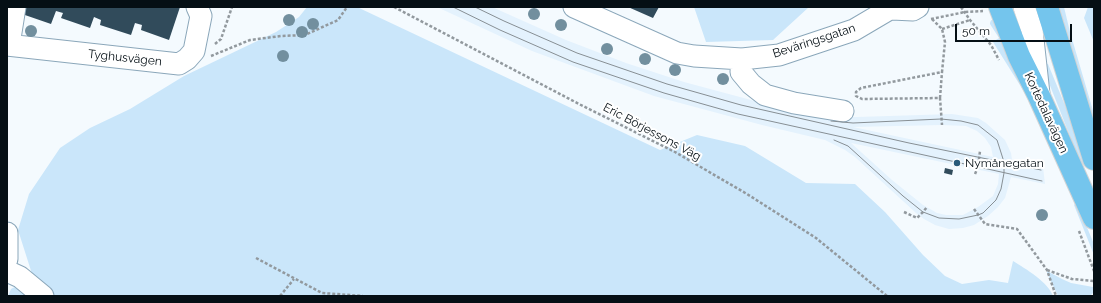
<!DOCTYPE html>
<meta charset="utf-8">
<style>
body{margin:0}
#map{position:relative;width:1101px;height:303px;overflow:hidden;background:#f4fafe;font-family:Raleway,sans-serif}
canvas{display:block}
.frame{position:absolute;inset:0;border:8px solid #050f15;pointer-events:none}
.scale{position:absolute;left:955px;top:24px;width:117px;height:18px;box-sizing:border-box;border:2px solid #050f15;border-top:0;padding-left:5px;font-size:12px;line-height:14px;white-space:nowrap;color:#050f15;-webkit-text-stroke:3px #fff;paint-order:stroke}
</style>
<div id="map">
<canvas width="1101" height="303"></canvas>
<div class="frame"></div>
<div class="scale">50 m</div>
</div>
<script>
const c = document.querySelector('canvas').getContext('2d');
c.lineJoin = 'round';
function fillPath(path, color) { c.fillStyle = color; c.fill(path, 'evenodd'); }
function strokePath(path, color, width, dash) { c.strokeStyle = color; c.lineWidth = width; c.lineCap = dash ? 'butt' : 'round'; c.setLineDash(dash || []); c.stroke(path); }
function drawText(font, color, halo, rows, align = 'center') {
  c.font = font + ' Raleway,sans-serif'; c.lineWidth = 4; c.setLineDash([]); c.textBaseline = 'middle'; c.strokeStyle = halo; c.fillStyle = color; for (const [text, x, y, turn = 0] of rows) {
    c.save(); c.translate(x, y); c.rotate((+turn || 0) * Math.PI / 180); c.textAlign = isNaN(turn) ? turn : align; if (halo) c.strokeText(text, 0, 0); c.fillText(text, 0, 0); c.restore();
  }
}
fillPath(new Path2D(`
 M 437,7 L 492,7 L 566,40 L 626,63 L 684,82 L 766,104 L 826,117 L 857,117 L 952,114 L 978,118 L 986,123 L 1005,140 L 1011,153 L 1012,160 L 1043,167 L 1045,184 L 1011,177 L 1005,198 L 998,207 L 988,216 L 974,225 L 963,228 L 949,229 L 935,225 L 924,219 L 916,213 L 855,157 L 845,150 L 825,140 L 762,125 L 654,96 L 532,51 ZM 942,125 L 966,126 L 977,131 L 985,138 L 991,147 L 993,157 L 853,127 ZM 851,143 L 999,174 L 998,184 L 993,196 L 978,207 L 963,215 L 946,215 L 937,213 L 923,205 L 892,180 Z`), '#e4f2fd');
fillPath(new Path2D(`
 M 307,7 L 357,7 L 660,150 L 697,135 L 745,146 L 806,183 L 855,184 L 885,212 L 923,255 L 945,276 L 962,284 L 989,280 L 1008,283 L 1013,261 C 1026,269 1048,282 1053,296 L 8,296 L 11,289 L 33,277 L 18,230 L 29,194 L 60,148 L 90,128 L 130,109 L 184,76 L 276,32 L 299,17 Z
 M 694,7 L 809,7 L 773,40 L 706,42 Z
 M 1056,7 L 1064,7 L 1070,32 L 1094,114 L 1094,126 Z
 M 1088,7 L 1094,7 L 1094,42 L 1084,18 Z
 M 996,17 L 1060,160 L 1055,159 L 1037,117 L 1023,90 L 993,42 L 999,38 L 990,24 C 990,20 993,19 996,17 Z
 M 1045,63 L 1048,64 L 1090,166 L 1081,164 L 1047,78 Z
 M 1075,204 L 1078,206 L 1094,244 L 1094,255 L 1074,205 Z
 M 1047,271 L 1062,279 L 1071,283 L 1093,287 L 1094,288 C 1094,292 1093,294 1089,296 L 1058,296 L 1047,273 Z`), '#cae6fa');
fillPath(new Path2D(`
 M 24,7 L 180,7 L 169,40 L 141,30 L 142,25 L 135,23 L 131,35 L 100,25 L 101,20 L 94,17 L 90,28 L 61,18 L 63,13 L 56,11 L 51,24 L 22,14 Z
 M 628,7 L 659,7 L 653,18 Z
 M 945,168 L 953,170 L 952,175 L 944,173 Z`), '#314b5b');
const minor = new Path2D(`
 M 574,7 L 677,53 L 694,56 L 742,59 L 779,55 L 854,30 L 893,7
 M 889,7 L 892,9 L 913,10 L 918,7
 M 1024,7 L 1032,30 L 1039,94
 M 7,45 L 179,64 L 187,59 L 194,51 L 201,16 L 197,7
 M 9,45 L 15,7
 M 742,59 L 741,72 L 751,84 L 765,95 L 794,103 L 843,111
 M 7,233 L 7,259
 M 7,271 L 20,277 L 43,296`);
const major = new Path2D(`
 M 1000,7 L 1019,56 L 1039,96 L 1094,218
 M 1047,7 L 1094,159`);
strokePath(minor, '#8ba7ba', 23);
strokePath(major, '#d2d4d5', 24);
strokePath(new Path2D(`
 M 394,7 L 579,104 L 675,152 L 747,194 L 816,238 L 887,296
 M 961,7 L 970,20 L 991,45 L 999,60
 M 931,19 L 965,12 L 983,11
 M 932,19 L 942,29 L 945,42 L 942,72 L 861,88 L 856,92 L 856,96 L 862,99 L 940,98 L 942,125
 M 942,29 L 970,20
 M 215,44 L 221,39 L 232,7
 M 211,56 L 250,40 L 281,36 L 305,35 L 338,20 L 347,7
 M 940,98 L 942,72
 M 975,174 L 978,167 L 980,151
 M 974,209 L 985,224 L 1017,229 L 1047,270 L 1056,296
 M 904,212 L 917,218 L 923,212 L 927,207
 M 1079,231 L 1094,271
 M 256,258 L 322,293 L 363,296
 M 1047,270 L 1072,279 L 1094,281
 M 280,296 L 294,279`), '#92999e', 2.5, [3, 2]);
strokePath(minor, '#fff', 21);
strokePath(major, '#74c5ed', 22);
strokePath(new Path2D(`
 M 453,7 L 500,30 L 573,62 L 664,93 L 738,114 L 1042,181
 M 475,7 L 504,21 L 577,53 L 667,84 L 741,105 L 909,143 L 1041,170
 M 831,121 L 853,123 L 941,119 L 961,121 L 978,125 L 997,140 L 1004,162 L 1004,173 L 1001,189 L 996,200 L 983,213 L 978,215 L 959,219 L 939,218 L 923,212 L 903,196 L 848,146 L 834,140`), '#878f94', 1);
c.fillStyle = '#728f9e';
for (const [x, y] of [
 [534,14],
 [289,20],
 [313,24],
 [561,25],
 [31,31],
 [302,32],
 [607,49],
 [283,56],
 [645,59],
 [675,70],
 [723,79],
 [1042,215]
]) { c.beginPath(); c.arc(x, y, 6, 0, 2 * Math.PI); c.fill(); }
for (const [x, y, r, color] of [
 [957,163,4,"#2a5b79"]
]) { const dot = new Path2D(); dot.arc(x, y, r, 0, 2 * Math.PI); c.fillStyle = color; c.fill(dot); strokePath(dot, '#fff', 1.5); }
drawText('12px', '#050f15', '#fff', [
 ["Beväringsgatan",814,41,-18],
 ["Tyghusvägen",125,58,6],
 ["Kortedalavägen",1046,113,65],
 ["Eric Börjessons Väg",652,132,28]
]);
drawText('12px', '#050f15', '#fff', [
 ["Nymånegatan",965,163]
], 'left');
</script>
